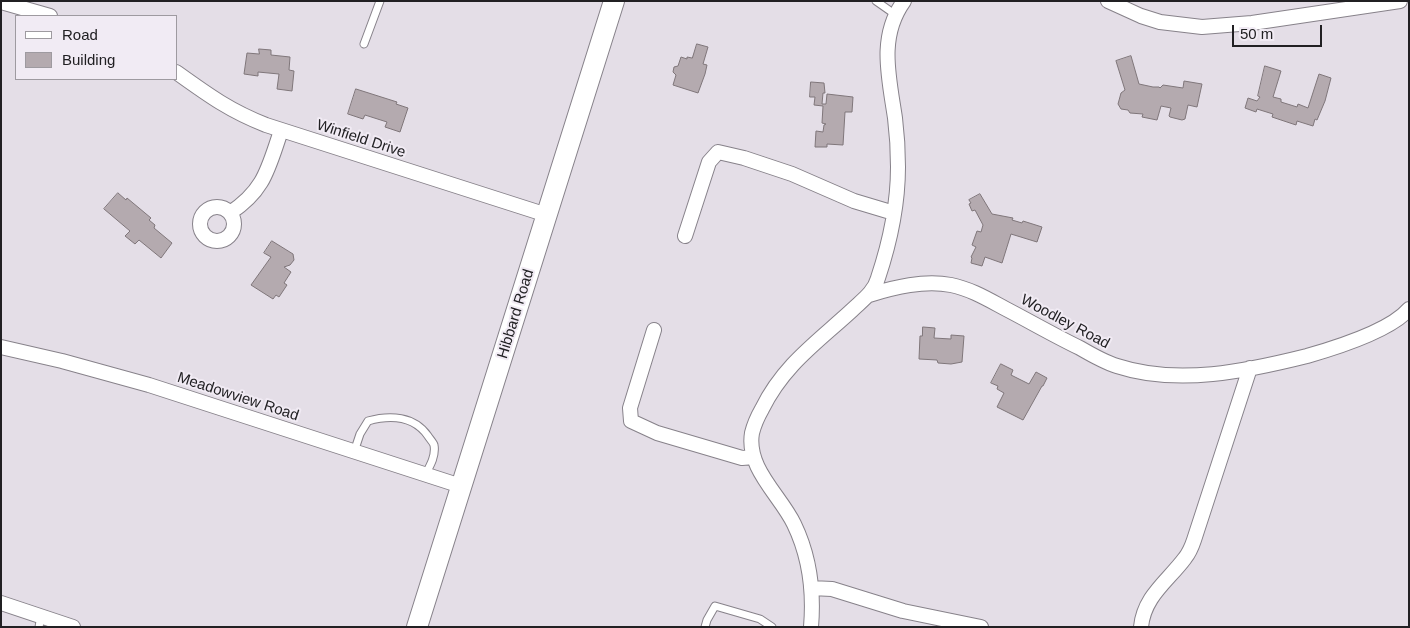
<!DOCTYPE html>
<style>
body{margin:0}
#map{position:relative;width:1410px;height:628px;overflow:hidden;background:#e4dee7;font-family:Arial,sans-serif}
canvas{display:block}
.frame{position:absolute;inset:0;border:2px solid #212023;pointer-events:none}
.legend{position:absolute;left:15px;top:15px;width:162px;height:65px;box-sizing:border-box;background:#f1ebf4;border:1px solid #9e9aa0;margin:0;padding:6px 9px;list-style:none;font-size:15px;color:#212023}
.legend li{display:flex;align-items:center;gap:10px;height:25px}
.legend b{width:25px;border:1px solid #9e9aa0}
.scale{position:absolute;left:1232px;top:25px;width:90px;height:22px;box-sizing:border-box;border:2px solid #212023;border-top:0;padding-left:6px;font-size:15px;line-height:18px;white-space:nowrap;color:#212023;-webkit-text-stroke:4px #f1ebf4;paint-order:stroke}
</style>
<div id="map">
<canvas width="1410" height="628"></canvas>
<div class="frame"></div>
<ul class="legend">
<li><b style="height:6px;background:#fff"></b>Road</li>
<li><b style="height:14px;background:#b4aaaf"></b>Building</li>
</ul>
<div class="scale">50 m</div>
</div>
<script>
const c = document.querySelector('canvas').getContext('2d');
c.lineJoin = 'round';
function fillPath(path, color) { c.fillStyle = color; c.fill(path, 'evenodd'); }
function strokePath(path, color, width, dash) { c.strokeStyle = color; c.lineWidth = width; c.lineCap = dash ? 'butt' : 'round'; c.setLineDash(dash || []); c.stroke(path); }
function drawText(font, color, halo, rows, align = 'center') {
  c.font = font + ' Arial,sans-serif'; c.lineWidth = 4; c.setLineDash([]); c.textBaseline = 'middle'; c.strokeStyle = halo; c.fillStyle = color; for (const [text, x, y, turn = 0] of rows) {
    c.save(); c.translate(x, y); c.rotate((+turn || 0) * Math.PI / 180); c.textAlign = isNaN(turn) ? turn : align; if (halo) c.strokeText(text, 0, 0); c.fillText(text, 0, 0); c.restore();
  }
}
const building = new Path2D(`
 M 697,44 L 708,47 L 703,64 L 707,65 L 705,74 L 698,93 L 673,85 L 676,75 L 673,72 L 674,67 L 678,66 L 681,57 L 687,59 L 687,57 L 692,58 Z
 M 259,49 L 271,50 L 271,55 L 290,57 L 289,70 L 294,71 L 292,91 L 277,89 L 279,74 L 258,72 L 258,76 L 244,74 L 247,53 L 259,54 Z
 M 1131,56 L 1139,84 L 1153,87 L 1159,87 L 1160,88 L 1163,85 L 1183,88 L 1184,81 L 1202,84 L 1197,107 L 1188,105 L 1185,119 L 1182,120 L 1170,117 L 1169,116 L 1171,108 L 1161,106 L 1157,120 L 1142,117 L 1143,114 L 1130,113 L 1128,110 L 1121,109 L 1118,104 L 1121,93 L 1125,90 L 1116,61 Z
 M 1265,66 L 1281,71 L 1273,97 L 1281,99 L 1281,102 L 1297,107 L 1298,104 L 1308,108 L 1319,74 L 1331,78 L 1325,101 L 1317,120 L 1315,119 L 1313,126 L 1297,121 L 1296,125 L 1272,117 L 1273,114 L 1257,109 L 1256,112 L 1245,108 L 1248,98 L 1257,101 L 1260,97 L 1258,96 Z
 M 811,82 L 824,83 L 825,93 L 823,93 L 822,104 L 826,104 L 827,94 L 853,97 L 852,112 L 845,112 L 843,145 L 827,144 L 827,147 L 815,147 L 816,131 L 823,132 L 824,125 L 826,124 L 822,123 L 823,106 L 814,105 L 815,97 L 810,97 Z
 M 356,89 L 397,102 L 396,104 L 408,108 L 400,132 L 385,127 L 387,122 L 365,115 L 363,119 L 348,114 Z
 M 118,193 L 126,200 L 127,198 L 151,218 L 149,220 L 155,225 L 154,228 L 172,243 L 161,258 L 139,240 L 135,244 L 125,236 L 130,231 L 104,209 Z
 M 980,194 L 992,214 L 1013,218 L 1012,220 L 1022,223 L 1023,221 L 1042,227 L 1037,242 L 1011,234 L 1002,263 L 985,257 L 982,266 L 971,263 L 972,258 L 971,257 L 976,247 L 972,245 L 977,231 L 981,232 L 983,225 L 975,210 L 972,211 L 969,204 L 971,203 L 969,200 Z
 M 272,241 L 293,254 L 294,260 L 290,265 L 284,267 L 291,272 L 284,283 L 287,285 L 279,297 L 276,295 L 273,299 L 251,285 L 271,257 L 264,253 Z
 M 923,327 L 935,328 L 934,338 L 951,339 L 951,335 L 964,336 L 962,362 L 951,364 L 938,363 L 937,360 L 919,359 L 920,336 L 922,336 Z
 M 1001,364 L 1013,370 L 1011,375 L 1029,384 L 1036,372 L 1047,378 L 1043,386 L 1042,386 L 1023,420 L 997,407 L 1004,393 L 997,389 L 998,386 L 991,383 Z`);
fillPath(building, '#b4aaaf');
strokePath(building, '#7f767a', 1);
const lane = new Path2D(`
 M 876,1 L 896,15
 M 364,44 L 380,1
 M 354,452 L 360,434 L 368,421 C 390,415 414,416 428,436 C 429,438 433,442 434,445 C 436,456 430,466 425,475
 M 39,627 L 41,616
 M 705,627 L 707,620 L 715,606 L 760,619 L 772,627`);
const street = new Path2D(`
 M 1108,1 L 1141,16 L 1160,22 L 1202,27 L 1252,23 L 1400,1
 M 1,2 L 50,16
 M 176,72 C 208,95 230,111 266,125 L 547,215
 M200 224a17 17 0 1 1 34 0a17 17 0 1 1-34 0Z
 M 230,213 C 265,190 268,168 281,131
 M 685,236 L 709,162 L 718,152 L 744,158 L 792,174 L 854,201 L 894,213
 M 869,295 C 895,287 924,280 951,285 C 971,289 989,300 1006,309 C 1031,322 1055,336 1080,348 C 1092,355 1104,362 1117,366 C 1178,386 1247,371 1307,356 C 1335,348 1390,331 1409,309
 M 654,330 L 630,408 L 631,421 L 657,433 L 742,458 L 754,457
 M 1,347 L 62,361 L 149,385 L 461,486
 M 811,588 L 832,589 L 903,611 L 981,627
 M 1,603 L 73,627
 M 811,627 C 814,592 809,555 794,524 C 780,495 746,468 752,433 C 754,425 758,416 762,409 C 783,366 816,343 850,312 C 861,301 874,293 878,278 C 890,242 898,204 898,167 C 898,150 897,134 895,118 C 889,77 878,37 904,1
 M 1141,627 C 1144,596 1168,581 1185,558 C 1189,553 1192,546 1194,540 L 1250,368`);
const secondary = new Path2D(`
 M 417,627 L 614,1`);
strokePath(lane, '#87828a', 9);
strokePath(street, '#87828a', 16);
strokePath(secondary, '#87828a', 22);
strokePath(lane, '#fff', 7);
strokePath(street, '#fff', 14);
strokePath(secondary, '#fff', 20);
drawText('15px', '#212023', '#f1ebf4', [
 ["Winfield Drive",361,139,18],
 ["Hibbard Road",516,314,-73],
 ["Woodley Road",1065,322,28],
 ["Meadowview Road",238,397,18]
]);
</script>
